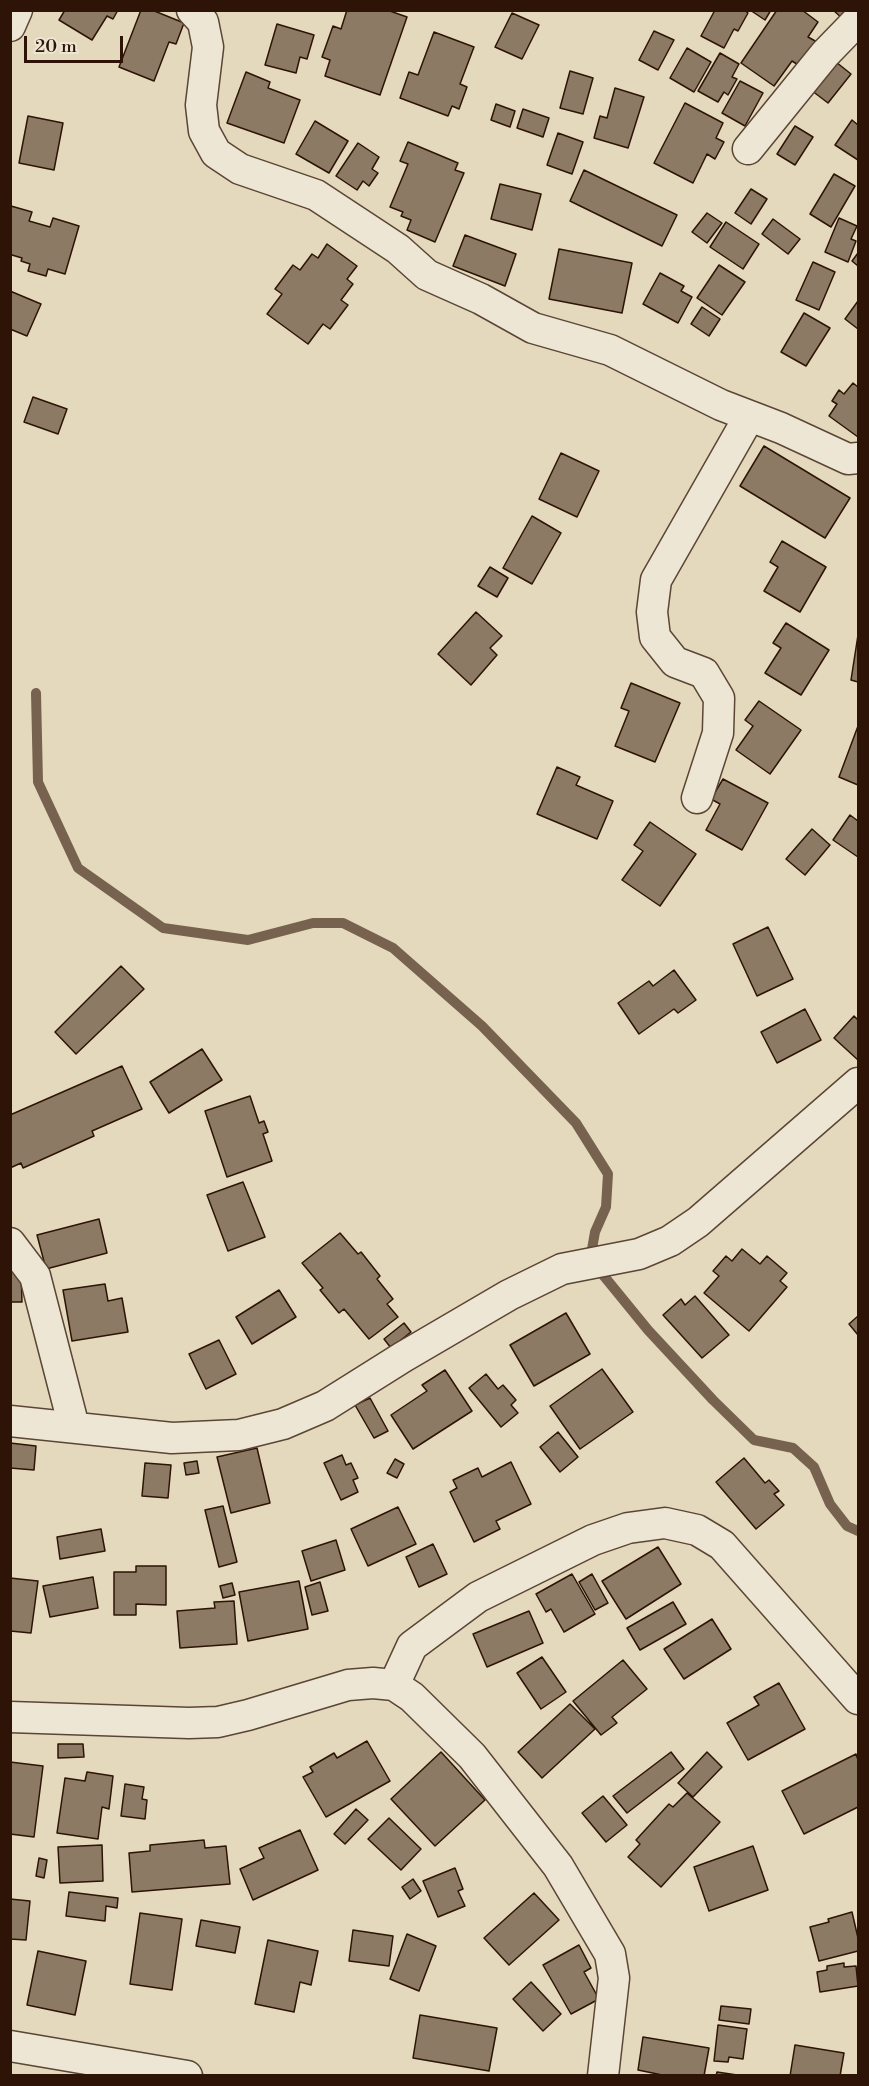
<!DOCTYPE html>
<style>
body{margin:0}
#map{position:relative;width:869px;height:2086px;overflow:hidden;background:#e5d9bd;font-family:"Libre Bodoni",serif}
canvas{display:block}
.frame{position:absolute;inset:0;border:12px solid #2d1406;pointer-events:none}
.scale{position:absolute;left:24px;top:36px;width:99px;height:27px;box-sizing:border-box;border:3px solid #2d1406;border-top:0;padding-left:8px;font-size:18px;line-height:21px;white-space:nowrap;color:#2d1406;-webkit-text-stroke:4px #eee6d4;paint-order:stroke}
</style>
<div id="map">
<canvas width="869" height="2086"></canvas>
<div class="frame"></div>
<div class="scale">20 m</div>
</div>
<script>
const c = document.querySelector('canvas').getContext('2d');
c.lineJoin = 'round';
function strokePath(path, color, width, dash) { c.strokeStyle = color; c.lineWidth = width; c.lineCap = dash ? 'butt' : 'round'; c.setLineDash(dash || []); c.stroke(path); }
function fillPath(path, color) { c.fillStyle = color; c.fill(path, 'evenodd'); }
strokePath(new Path2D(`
 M 36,693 L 38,782 L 78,868 L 163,928 L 248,940 L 313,923 L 343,923 L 393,948 L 482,1026 L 576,1123 L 608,1174 L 606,1207 L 595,1232 L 592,1249
 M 599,1270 L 648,1330 L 713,1400 L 754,1440 L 793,1448 L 814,1467 L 830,1504 L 847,1526 L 858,1531`), '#76624f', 10);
const building = new Path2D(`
 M 65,10 L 118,10 L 113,19 L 107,16 L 92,40 L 59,20 Z
 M 141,10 L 152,10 L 184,23 L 176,44 L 169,42 L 154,81 L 119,67 Z
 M 347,10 L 387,10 L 407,17 L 380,95 L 325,76 L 330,60 L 322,57 L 333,26 L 341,29 Z
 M 715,10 L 744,10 L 748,13 L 738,31 L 734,29 L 724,48 L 701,36 Z
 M 750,10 L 771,10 L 765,20 Z
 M 777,10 L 802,10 L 818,22 L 808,37 L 817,42 L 800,66 L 792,61 L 774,86 L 741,63 Z
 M 833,10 L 850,10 L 843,19 Z
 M 512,13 L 539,25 L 522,59 L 495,47 Z
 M 277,24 L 314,35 L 307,59 L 300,57 L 296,73 L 265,65 Z
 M 654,31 L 674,40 L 658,70 L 639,60 Z
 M 434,32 L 474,47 L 460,84 L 467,87 L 459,109 L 452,106 L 448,116 L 400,98 L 409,72 L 418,75 Z
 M 687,48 L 711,62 L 694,92 L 670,78 Z
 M 720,53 L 739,64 L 732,77 L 737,79 L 728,95 L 724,92 L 718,102 L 698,91 Z
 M 831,58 L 851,74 L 828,103 L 807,87 Z
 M 570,71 L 593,78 L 583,114 L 560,108 Z
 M 246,72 L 270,82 L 268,88 L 300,100 L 284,143 L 227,123 Z
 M 740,81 L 763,93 L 745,126 L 722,113 Z
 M 615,88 L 644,97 L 628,148 L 594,138 L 600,116 L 607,118 Z
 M 685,103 L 723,123 L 716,138 L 724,142 L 715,159 L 707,154 L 693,183 L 654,163 Z
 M 496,104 L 515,111 L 510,127 L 491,120 Z
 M 523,109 L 549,118 L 543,137 L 517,128 Z
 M 28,116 L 63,123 L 54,170 L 19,163 Z
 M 852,120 L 858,125 L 858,160 L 835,145 Z
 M 315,121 L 348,141 L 329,173 L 296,154 Z
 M 795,126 L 813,137 L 795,165 L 777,154 Z
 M 558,133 L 583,142 L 572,174 L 547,165 Z
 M 408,142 L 458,163 L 455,170 L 464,173 L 435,242 L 407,230 L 411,220 L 401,216 L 403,212 L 390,207 L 408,164 L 400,161 Z
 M 358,143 L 379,157 L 372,169 L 378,173 L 369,186 L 363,181 L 357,190 L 336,176 Z
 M 584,170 L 677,215 L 662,246 L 570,201 Z
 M 834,174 L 855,186 L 831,227 L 810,214 Z
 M 500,184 L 541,194 L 532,230 L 491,219 Z
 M 751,189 L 767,199 L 751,224 L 735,213 Z
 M 11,206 L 32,212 L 29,221 L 50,227 L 53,218 L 79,226 L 65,274 L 48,269 L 46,276 L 28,271 L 30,264 L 21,261 L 22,258 L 12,255 L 10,258 Z
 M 707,213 L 722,223 L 707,243 L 692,232 Z
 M 839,218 L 857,226 L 851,239 L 856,241 L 848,262 L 825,252 Z
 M 773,219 L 800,239 L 788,254 L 762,234 Z
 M 726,222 L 759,244 L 743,269 L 710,247 Z
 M 465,235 L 516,254 L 505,286 L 453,266 Z
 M 327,244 L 357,266 L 347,279 L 353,284 L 341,300 L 348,305 L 330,329 L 323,324 L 308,344 L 267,314 L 282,294 L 275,289 L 293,265 L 300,270 L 312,254 L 318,258 Z
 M 559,249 L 632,263 L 622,313 L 549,299 Z
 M 858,253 L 858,266 L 852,261 Z
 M 813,262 L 835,272 L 819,310 L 796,300 Z
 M 719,265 L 745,282 L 722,315 L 697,298 Z
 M 660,273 L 684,286 L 681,291 L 692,297 L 678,323 L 643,304 Z
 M 10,291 L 41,304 L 27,336 L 10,329 Z
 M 858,301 L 858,329 L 845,319 Z
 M 702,307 L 720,319 L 709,336 L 691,324 Z
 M 804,313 L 830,328 L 806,366 L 781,352 Z
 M 853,383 L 858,387 L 858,437 L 829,416 L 837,404 L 832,401 L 839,390 L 844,394 Z
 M 33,397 L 67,409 L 58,434 L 24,422 Z
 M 764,446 L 850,498 L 825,538 L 740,486 Z
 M 561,453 L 599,471 L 577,517 L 539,499 Z
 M 532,516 L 561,533 L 532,584 L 503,568 Z
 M 782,541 L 826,567 L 800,612 L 764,591 L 778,567 L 770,562 Z
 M 490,567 L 508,578 L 497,597 L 478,586 Z
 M 476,612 L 502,636 L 490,648 L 497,655 L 471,685 L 438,654 Z
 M 786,623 L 829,650 L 801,695 L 765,673 L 781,648 L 773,643 Z
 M 858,635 L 858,682 L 851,680 Z
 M 631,683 L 680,703 L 655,762 L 615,746 L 629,711 L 621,708 Z
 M 759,701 L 801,730 L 770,774 L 736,750 L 753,726 L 745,720 Z
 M 858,726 L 858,785 L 839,777 Z
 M 557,767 L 580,777 L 576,785 L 613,801 L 597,839 L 537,814 Z
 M 723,779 L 768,803 L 742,850 L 706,830 L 720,804 L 711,799 Z
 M 850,815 L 858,821 L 858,857 L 833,840 Z
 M 650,822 L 696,854 L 660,906 L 622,880 L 643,851 L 634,845 Z
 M 812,829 L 830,845 L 805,875 L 786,859 Z
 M 768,927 L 793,979 L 757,996 L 733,944 Z
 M 121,966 L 144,989 L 76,1054 L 55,1032 Z
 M 674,970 L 696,1000 L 678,1013 L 674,1009 L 639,1034 L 618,1003 L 649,981 L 653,986 Z
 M 805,1009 L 821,1040 L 777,1063 L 761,1032 Z
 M 854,1016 L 858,1020 L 858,1060 L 834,1038 Z
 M 202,1049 L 222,1080 L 169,1113 L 150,1082 Z
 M 122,1066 L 142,1109 L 92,1131 L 94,1136 L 23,1168 L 21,1163 L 10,1168 L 10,1115 Z
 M 250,1096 L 259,1123 L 264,1121 L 268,1132 L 263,1134 L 272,1161 L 227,1177 L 205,1111 Z
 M 243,1182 L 265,1237 L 228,1251 L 207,1195 Z
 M 99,1219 L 107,1253 L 46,1269 L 37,1235 Z
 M 340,1233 L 358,1254 L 361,1252 L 380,1276 L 377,1279 L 393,1299 L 387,1304 L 398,1317 L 369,1339 L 344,1309 L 339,1313 L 320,1290 L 323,1288 L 302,1263 Z
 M 742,1249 L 760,1264 L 767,1256 L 787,1273 L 780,1281 L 787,1287 L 749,1331 L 704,1293 L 719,1276 L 713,1271 L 726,1256 L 732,1261 Z
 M 21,1271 L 22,1302 L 10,1302 L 10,1272 Z
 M 105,1284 L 108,1301 L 122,1298 L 128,1332 L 72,1341 L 63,1290 Z
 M 279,1290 L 296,1317 L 252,1344 L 236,1317 Z
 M 695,1296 L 729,1335 L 702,1358 L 663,1315 L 681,1299 L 685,1305 Z
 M 566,1313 L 590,1354 L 534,1386 L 510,1345 Z
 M 858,1316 L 858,1335 L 849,1324 Z
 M 404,1323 L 411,1332 L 391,1348 L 384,1339 Z
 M 219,1340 L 236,1374 L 206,1389 L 189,1354 Z
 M 602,1369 L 633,1412 L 580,1449 L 550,1406 Z
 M 445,1370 L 472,1411 L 413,1449 L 391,1415 L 427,1391 L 422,1385 Z
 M 486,1374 L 498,1389 L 503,1385 L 516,1400 L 511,1405 L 518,1413 L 501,1427 L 469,1388 Z
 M 370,1398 L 388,1431 L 374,1438 L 355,1405 Z
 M 558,1432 L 578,1457 L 560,1472 L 540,1447 Z
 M 10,1443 L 36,1446 L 34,1470 L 10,1468 Z
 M 257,1448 L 270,1503 L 231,1513 L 217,1457 Z
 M 342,1455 L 346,1465 L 351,1463 L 358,1478 L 353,1480 L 358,1492 L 341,1500 L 324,1463 Z
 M 744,1458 L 765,1483 L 769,1480 L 779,1491 L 774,1494 L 784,1505 L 756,1529 L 716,1482 Z
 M 395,1459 L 404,1464 L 397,1478 L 387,1473 Z
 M 197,1461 L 199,1473 L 186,1475 L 184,1463 Z
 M 511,1462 L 531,1504 L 496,1521 L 500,1529 L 474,1542 L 450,1492 L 457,1488 L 453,1480 L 478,1468 L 482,1477 Z
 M 145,1463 L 171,1465 L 168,1498 L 142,1496 Z
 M 223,1506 L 237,1562 L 219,1567 L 205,1510 Z
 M 398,1507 L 416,1544 L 368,1566 L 351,1529 Z
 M 101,1529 L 105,1551 L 60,1559 L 57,1537 Z
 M 336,1540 L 345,1570 L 311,1581 L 302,1551 Z
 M 433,1544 L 447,1574 L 419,1587 L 406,1557 Z
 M 658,1547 L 681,1584 L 626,1619 L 602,1581 Z
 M 136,1566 L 166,1566 L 166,1605 L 136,1604 L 136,1615 L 114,1615 L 114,1572 L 136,1572 Z
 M 572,1574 L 595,1614 L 564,1632 L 551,1609 L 546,1612 L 536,1594 Z
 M 592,1574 L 608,1603 L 595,1610 L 579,1582 Z
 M 93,1577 L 98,1608 L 50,1617 L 43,1586 Z
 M 10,1578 L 38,1581 L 31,1633 L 10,1631 Z
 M 299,1581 L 308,1629 L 248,1641 L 239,1592 Z
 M 320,1582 L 328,1611 L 312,1615 L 305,1587 Z
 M 232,1583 L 235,1595 L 223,1598 L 220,1586 Z
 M 234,1601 L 237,1644 L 180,1648 L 177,1611 L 215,1608 L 214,1602 Z
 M 673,1602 L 686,1624 L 640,1650 L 627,1628 Z
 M 529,1611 L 543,1643 L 487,1667 L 473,1634 Z
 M 712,1619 L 731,1649 L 684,1679 L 664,1649 Z
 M 542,1657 L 566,1692 L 541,1709 L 517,1673 Z
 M 623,1660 L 647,1689 L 612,1717 L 617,1723 L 601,1735 L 573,1701 Z
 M 779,1683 L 805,1729 L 748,1760 L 727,1723 L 759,1705 L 754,1697 Z
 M 570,1704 L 595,1729 L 542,1778 L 518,1752 Z
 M 367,1741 L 390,1781 L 326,1817 L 303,1777 L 313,1772 L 310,1767 L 334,1753 L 337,1758 Z
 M 58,1744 L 83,1744 L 84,1757 L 58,1758 Z
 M 441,1752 L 485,1800 L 435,1846 L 391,1799 Z
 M 671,1752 L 684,1769 L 627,1813 L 613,1796 Z
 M 707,1752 L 722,1767 L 693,1797 L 678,1783 Z
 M 856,1754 L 858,1760 L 858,1807 L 804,1834 L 782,1791 Z
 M 10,1762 L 43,1766 L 34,1837 L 10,1834 Z
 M 87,1772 L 113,1776 L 109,1809 L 102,1807 L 98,1839 L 57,1833 L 65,1778 L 85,1781 Z
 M 125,1784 L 144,1787 L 142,1799 L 147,1800 L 145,1819 L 121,1816 Z
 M 687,1793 L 720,1822 L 661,1887 L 628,1857 L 640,1844 L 636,1840 L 669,1804 L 673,1807 Z
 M 603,1796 L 627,1825 L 606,1842 L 582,1813 Z
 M 356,1809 L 368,1820 L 345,1844 L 334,1834 Z
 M 389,1818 L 421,1849 L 401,1870 L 368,1839 Z
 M 300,1830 L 318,1870 L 253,1900 L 240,1869 L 264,1858 L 259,1848 Z
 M 204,1840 L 205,1848 L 226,1846 L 230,1884 L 132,1892 L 129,1853 L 150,1851 L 150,1845 Z
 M 102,1845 L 103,1881 L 60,1883 L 58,1847 Z
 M 753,1846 L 768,1890 L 709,1911 L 694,1867 Z
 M 39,1858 L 47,1860 L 44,1878 L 36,1876 Z
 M 455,1868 L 463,1889 L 458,1891 L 465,1906 L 438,1917 L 423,1881 Z
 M 413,1879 L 421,1891 L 410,1899 L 402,1887 Z
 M 69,1892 L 118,1898 L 117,1908 L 106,1906 L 105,1921 L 66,1916 Z
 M 534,1893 L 559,1920 L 509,1965 L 484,1938 Z
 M 10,1899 L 30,1901 L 26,1940 L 10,1939 Z
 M 852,1912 L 858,1938 L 858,1951 L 819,1961 L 810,1927 L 829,1922 L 828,1919 Z
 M 140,1913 L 182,1919 L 172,1990 L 130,1984 Z
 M 201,1920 L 240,1927 L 235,1953 L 196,1946 Z
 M 353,1930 L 393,1936 L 389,1966 L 349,1961 Z
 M 407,1934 L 436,1946 L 419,1991 L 390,1979 Z
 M 268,1940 L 318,1951 L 311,1985 L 300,1982 L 294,2012 L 255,2004 Z
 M 579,1945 L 591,1968 L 584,1972 L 599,1999 L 571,2014 L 543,1965 Z
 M 38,1951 L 86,1961 L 75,2015 L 27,2005 Z
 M 844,1963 L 844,1967 L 856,1966 L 858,1986 L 820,1992 L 817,1972 L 827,1970 L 827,1966 Z
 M 531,1982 L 561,2014 L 543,2031 L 513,1999 Z
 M 721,2006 L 751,2009 L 749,2024 L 719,2020 Z
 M 420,2015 L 497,2028 L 489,2071 L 413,2058 Z
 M 718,2025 L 747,2029 L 743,2059 L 729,2057 L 728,2062 L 714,2061 Z
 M 643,2037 L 709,2048 L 704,2076 L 667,2076 L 638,2070 Z
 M 795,2045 L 844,2053 L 840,2076 L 790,2076 Z
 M 717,2072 L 744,2076 L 716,2076 Z`);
fillPath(building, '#8d7a65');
strokePath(building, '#2d1406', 1.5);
const street = new Path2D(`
 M 192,10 L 203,22 L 208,47 L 201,105 L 204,131 L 216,153 L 240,169 L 316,195 L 398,249 L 427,275 L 481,299 L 533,328 L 610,350 L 721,405 L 781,428 L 848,459 L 858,458
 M 10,26 L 17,10
 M 748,149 L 825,54 L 858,20
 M 697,798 L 718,733 L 719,698 L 704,673 L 675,662 L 655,637 L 652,612 L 656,580 L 749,417
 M 10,1243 L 35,1276 L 74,1427
 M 10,1421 L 172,1438 L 239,1435 L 283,1424 L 325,1406 L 403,1357 L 509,1295 L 562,1269 L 639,1254 L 670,1241 L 698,1222 L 858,1083
 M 394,1685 L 412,1646 L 478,1597 L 593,1540 L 628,1528 L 665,1523 L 697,1530 L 722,1545 L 858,1699
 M 10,1717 L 189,1723 L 218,1722 L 248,1715 L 348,1685 L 373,1683 L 394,1685 L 412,1697 L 472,1756 L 558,1866 L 610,1954 L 614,1978 L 603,2076
 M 10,2046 L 187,2076`);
strokePath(street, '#5b4534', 33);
strokePath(street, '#eee6d4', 30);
</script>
